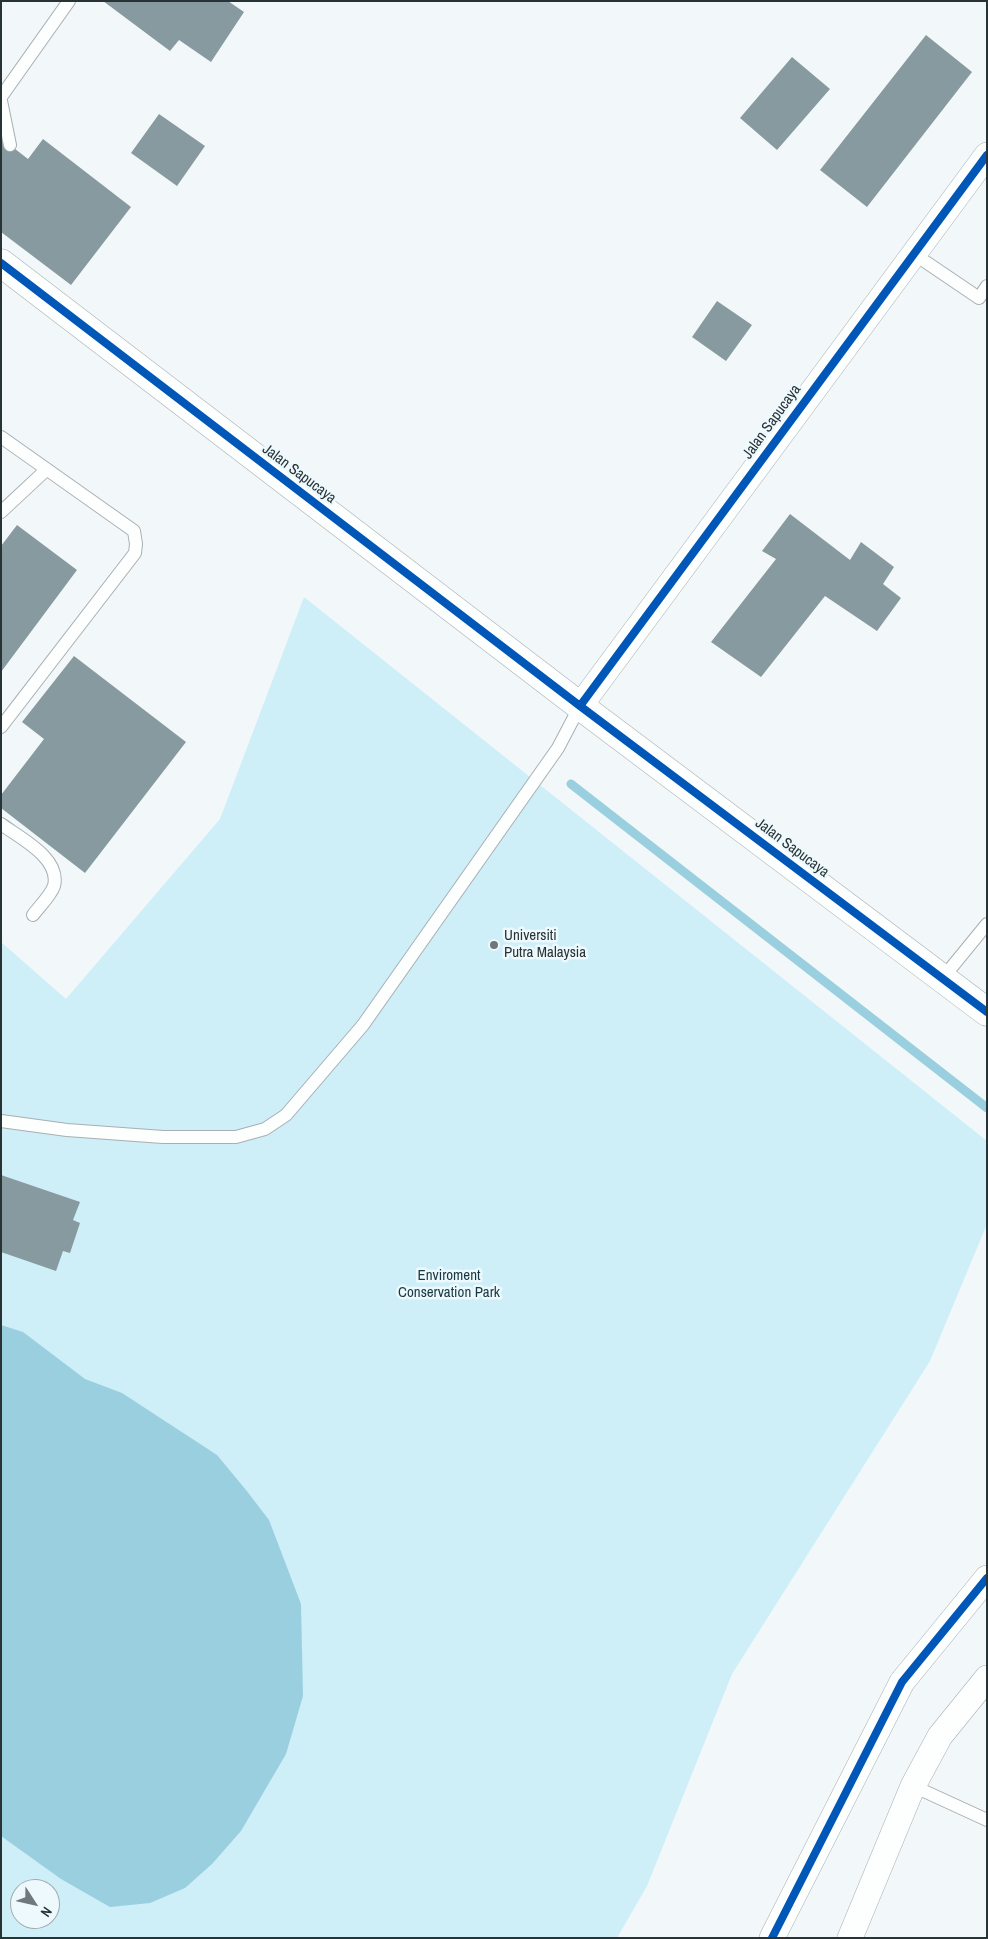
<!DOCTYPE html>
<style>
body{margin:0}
#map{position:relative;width:988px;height:1939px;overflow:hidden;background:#f2f8fa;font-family:"Archivo Narrow",sans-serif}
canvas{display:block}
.frame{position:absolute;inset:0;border:2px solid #283336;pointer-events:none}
.north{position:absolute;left:10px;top:1879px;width:50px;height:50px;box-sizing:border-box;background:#eef9fd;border:1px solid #9faaad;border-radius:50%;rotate:125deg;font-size:14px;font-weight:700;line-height:20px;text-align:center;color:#283336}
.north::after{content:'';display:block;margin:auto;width:18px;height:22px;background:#6f787b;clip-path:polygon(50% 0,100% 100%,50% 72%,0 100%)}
</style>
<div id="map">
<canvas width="988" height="1939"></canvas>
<div class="frame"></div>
<div class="north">N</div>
</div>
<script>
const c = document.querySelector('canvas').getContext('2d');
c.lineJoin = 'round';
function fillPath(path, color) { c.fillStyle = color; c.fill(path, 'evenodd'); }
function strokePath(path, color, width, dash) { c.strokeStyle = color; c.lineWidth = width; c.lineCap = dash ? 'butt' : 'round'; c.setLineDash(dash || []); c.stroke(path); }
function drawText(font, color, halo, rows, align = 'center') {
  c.font = font + ' "Archivo Narrow",sans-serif'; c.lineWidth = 5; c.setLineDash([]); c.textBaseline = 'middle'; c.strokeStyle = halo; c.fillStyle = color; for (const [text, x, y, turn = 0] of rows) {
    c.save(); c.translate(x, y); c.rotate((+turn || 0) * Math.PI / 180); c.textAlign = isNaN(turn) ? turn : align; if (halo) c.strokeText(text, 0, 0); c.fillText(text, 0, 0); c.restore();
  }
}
fillPath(new Path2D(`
 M 304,597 L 987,1141 L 987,1224 L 930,1361 L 732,1674 L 647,1886 L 617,1938 L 1,1938 L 1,942 L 66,999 L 220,819 ZM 20,1889 L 50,1889 L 50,1919 L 20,1919 Z`), '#ceeef8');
fillPath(new Path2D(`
 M 1,1325 L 23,1332 L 85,1379 L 122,1393 L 217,1455 L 246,1490 L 269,1520 L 301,1604 L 303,1696 L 286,1754 L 241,1831 L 212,1864 L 185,1888 L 150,1903 L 110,1907 L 61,1879 L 1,1836 Z`), '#9acfe0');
strokePath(new Path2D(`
 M 571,784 L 987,1108`), '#9acfe0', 9);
fillPath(new Path2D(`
 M 103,1 L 228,1 L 244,12 L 211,62 L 179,40 L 170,51 Z
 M 926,35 L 972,72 L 867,207 L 820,170 Z
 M 792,57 L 830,89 L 777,150 L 740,118 Z
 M 159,114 L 205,146 L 177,186 L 131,153 Z
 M 1,138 L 28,159 L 43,139 L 131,207 L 71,285 L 1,232 Z
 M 717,301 L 752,325 L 726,361 L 692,337 Z
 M 790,514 L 850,560 L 861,542 L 894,567 L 883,584 L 901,598 L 877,631 L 825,596 L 761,677 L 711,642 L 776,559 L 762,551 Z
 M 17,525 L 77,570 L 1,672 L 1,546 Z
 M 74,656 L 186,742 L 85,873 L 1,808 L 1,795 L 44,739 L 22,722 Z
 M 1,1175 L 80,1202 L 73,1220 L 80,1223 L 70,1253 L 63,1251 L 56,1271 L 1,1252 Z`), '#879aa0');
const service = new Path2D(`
 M 1,97 L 69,1
 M 1,101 L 10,145
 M 914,254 L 979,298 L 987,286
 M 1,437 L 134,531 L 136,544 L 135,553 L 1,727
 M 1,512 L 46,470
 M 1,824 C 20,838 61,858 54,886 C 51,895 39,907 33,915
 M 942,979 L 987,924
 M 1,1121 L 67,1130 L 163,1137 L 236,1137 L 265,1129 L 286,1115 L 363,1025 L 558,748 L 580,706
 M 913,1786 L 987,1820`);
const minor = new Path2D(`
 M 580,706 L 987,155
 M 772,1938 L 902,1682 L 987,1578
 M 850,1938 L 913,1786 L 940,1736 L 987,1678`);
const tertiary = new Path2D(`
 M 1,263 L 580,706 L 987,1012`);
strokePath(service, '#a8afb2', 14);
strokePath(minor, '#a8afb2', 26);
strokePath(tertiary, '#a8afb2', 29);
strokePath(service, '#fdfefe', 12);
strokePath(minor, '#fdfefe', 25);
strokePath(tertiary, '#fdfefe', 28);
strokePath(new Path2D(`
 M 1,263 L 580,706 L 987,1012
 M 580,706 L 987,155
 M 772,1938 L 902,1682 L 987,1578`), '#0057b8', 8);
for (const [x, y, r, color] of [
 [494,945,5,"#6f787b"]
]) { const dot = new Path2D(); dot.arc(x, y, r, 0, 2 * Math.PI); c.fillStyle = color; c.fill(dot); strokePath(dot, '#eef9fd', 2); }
drawText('15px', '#283336', '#eef9fd', [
 ["Jalan Sapucaya",772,422,-54],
 ["Jalan Sapucaya",299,474,37],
 ["Jalan Sapucaya",792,848,37]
]);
drawText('15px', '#283336', '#eef9fd', [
 ["Universiti",504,936],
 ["Putra Malaysia",504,953]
], 'left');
drawText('15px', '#153842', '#eef9fd', [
 ["Enviroment",449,1276],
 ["Conservation Park",449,1293]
]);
</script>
